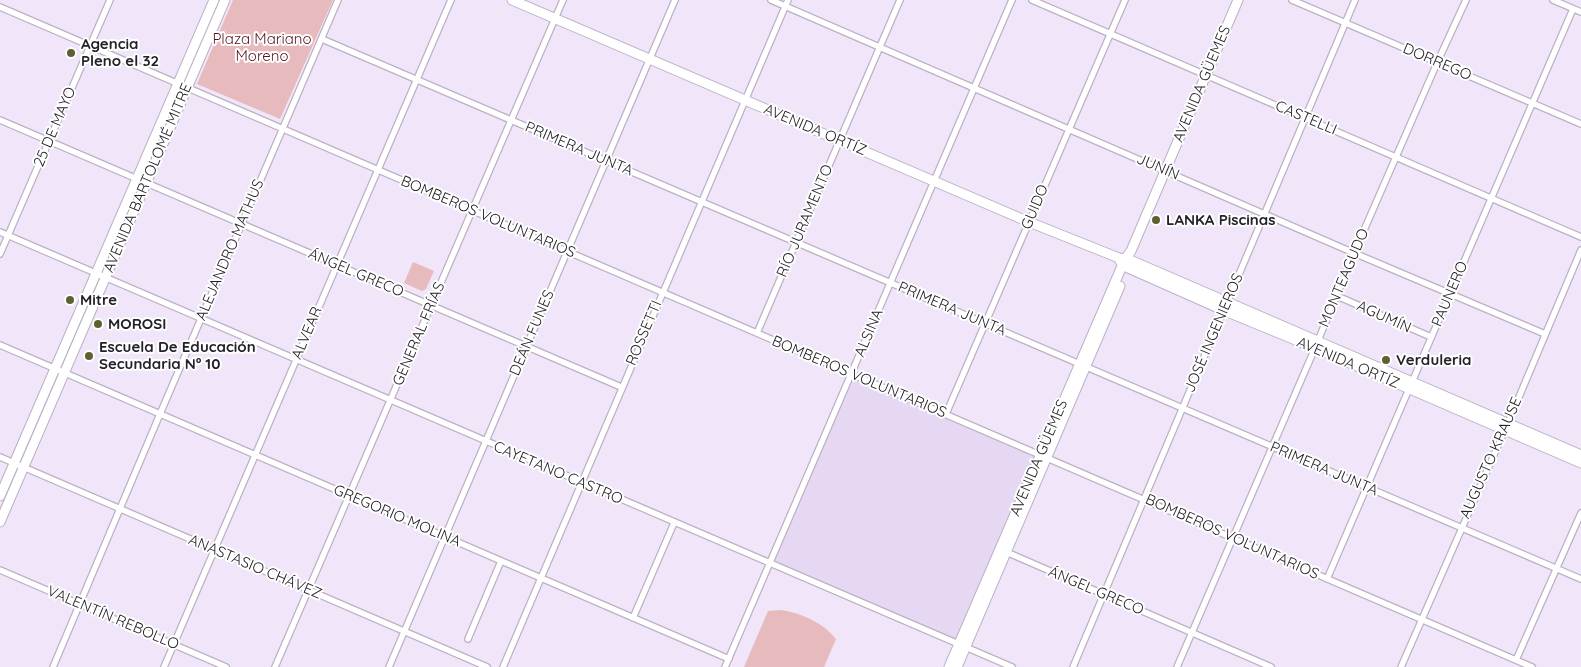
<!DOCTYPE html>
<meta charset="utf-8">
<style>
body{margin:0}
canvas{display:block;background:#f0e5f9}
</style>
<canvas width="1581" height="667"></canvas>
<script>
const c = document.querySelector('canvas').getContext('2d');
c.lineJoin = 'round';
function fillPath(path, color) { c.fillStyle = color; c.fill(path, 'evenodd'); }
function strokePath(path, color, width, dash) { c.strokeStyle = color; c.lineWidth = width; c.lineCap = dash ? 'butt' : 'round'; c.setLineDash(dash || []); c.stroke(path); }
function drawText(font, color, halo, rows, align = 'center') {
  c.font = font + ' Quicksand,sans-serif'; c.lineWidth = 4; c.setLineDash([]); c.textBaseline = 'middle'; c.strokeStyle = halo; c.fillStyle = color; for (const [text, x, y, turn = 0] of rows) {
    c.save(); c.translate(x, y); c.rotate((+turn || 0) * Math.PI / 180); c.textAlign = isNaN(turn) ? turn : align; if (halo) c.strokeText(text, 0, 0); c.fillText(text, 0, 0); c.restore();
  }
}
fillPath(new Path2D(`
 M 853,378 L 1035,456 L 957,640 L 773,562 Z`), '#e6d8f2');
fillPath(new Path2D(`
 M 233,0 L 333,0 L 280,119 L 197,84 Z
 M 413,262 L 434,271 L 426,289 L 422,291 L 404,283 Z
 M 782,610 C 803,614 822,622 836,639 L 824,667 L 744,667 L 768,611 Z`), '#e7bbbd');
const street = new Path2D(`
 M 771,0 L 1354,253 L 1545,334
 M 1032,0 L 1581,237
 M 1292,0 L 1581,124
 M 1553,0 L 1581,12
 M 0,7 L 1532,667
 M 322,39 L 1581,579
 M 0,120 L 621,387
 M 0,232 L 1012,667
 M 0,254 L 110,0
 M 1337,296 L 1431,337
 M 757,333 L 900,0
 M 0,345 L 729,659
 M 946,414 L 1125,0
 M 0,457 L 487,667
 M 1004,551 L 1271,667
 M 0,570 L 226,667
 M 1327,579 L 1573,9
 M 633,618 L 674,523
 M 468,639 L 501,561
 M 1516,660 L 1581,513
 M 53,667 L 160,414 L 338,0
 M 164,667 L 451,0
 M 275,667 L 563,0
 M 389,667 L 675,0
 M 503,667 L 788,0
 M 725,667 L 1012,0
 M 1073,667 L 1355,0
 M 1177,667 L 1315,348 L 1354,253 L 1437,63 L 1466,0
 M 1401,667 L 1508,423 L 1581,250`);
const secondary = new Path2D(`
 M 512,0 L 1029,222 L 1119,258 L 1130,260 L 1581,455
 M 1120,261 L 1123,265 L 1128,268 L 1225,311 L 1315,348 L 1581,463
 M 0,496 L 214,0
 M 0,522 L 225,0
 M 949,667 L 1125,259 L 1131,251 L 1238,0
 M 957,667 L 1120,286`);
strokePath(street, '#bcb1c4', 8);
strokePath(secondary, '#bcb1c4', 11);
strokePath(street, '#fff', 5.5);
strokePath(secondary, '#fff', 9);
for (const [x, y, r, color] of [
 [71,53,5,"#5e612f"],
 [1156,220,5,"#5e612f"],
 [70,300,5,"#5e612f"],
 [98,324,5,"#5e612f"],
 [89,356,5,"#5e612f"],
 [1386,360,5,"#5e612f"]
]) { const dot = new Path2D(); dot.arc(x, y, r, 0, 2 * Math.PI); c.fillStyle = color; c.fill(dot); strokePath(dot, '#fff', 2); }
drawText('15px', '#53151f', '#fff', [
 ["Plaza Mariano",262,39],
 ["Moreno",262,56]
]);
drawText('bold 15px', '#252128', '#fff', [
 ["Agencia",81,44],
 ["Pleno el 32",81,61],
 ["LANKA Piscinas",1166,220],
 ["Mitre",80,300],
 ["MOROSI",108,324],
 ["Escuela De Educación",99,347],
 ["Secundaria Nº 10",99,364],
 ["Verduleria",1396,360]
], 'left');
drawText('15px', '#252128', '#fff', [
 ["DORREGO",1437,62,23],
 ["AVENIDA GÜEMES",1202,84,-67],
 ["CASTELLI",1306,118,23],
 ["25 DE MAYO",55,127,-67],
 ["AVENIDA ORTÍZ",815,130,23],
 ["PRIMERA JUNTA",579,149,23],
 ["JUNÍN",1158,167,23],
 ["AVENIDA BARTOLOMÉ MITRE",148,178,-67],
 ["GUIDO",1035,207,-67],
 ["BOMBEROS VOLUNTARIOS",488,217,23],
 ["RÍO JURAMENTO",805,221,-67],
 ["ALEJANDRO MATHUS",230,250,-67],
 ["ÁNGEL GRECO",356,273,23],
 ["MONTEAGUDO",1344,278,-67],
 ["PAUNERO",1450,294,-67],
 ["PRIMERA JUNTA",952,309,23],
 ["AGUMÍN",1384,317,24],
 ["ALVEAR",307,333,-67],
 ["DEÁN FUNES",532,333,-67],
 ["ROSSETTI",644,333,-67],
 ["ALSINA",869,333,-67],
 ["JOSÉ INGENIEROS",1214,333,-67],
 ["GENERAL FRÍAS",419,334,-67],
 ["AVENIDA ORTÍZ",1348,363,23],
 ["BOMBEROS VOLUNTARIOS",859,377,23],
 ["AVENIDA GÜEMES",1039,458,-67],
 ["AUGUSTO KRAUSE",1491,458,-66],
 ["PRIMERA JUNTA",1324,469,23],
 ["CAYETANO CASTRO",558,473,23],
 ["GREGORIO MOLINA",397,516,23],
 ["BOMBEROS VOLUNTARIOS",1232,537,24],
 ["ANASTASIO CHÁVEZ",255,567,23],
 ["ÁNGEL GRECO",1096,591,23],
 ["VALENTÍN REBOLLO",113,618,23]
]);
</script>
